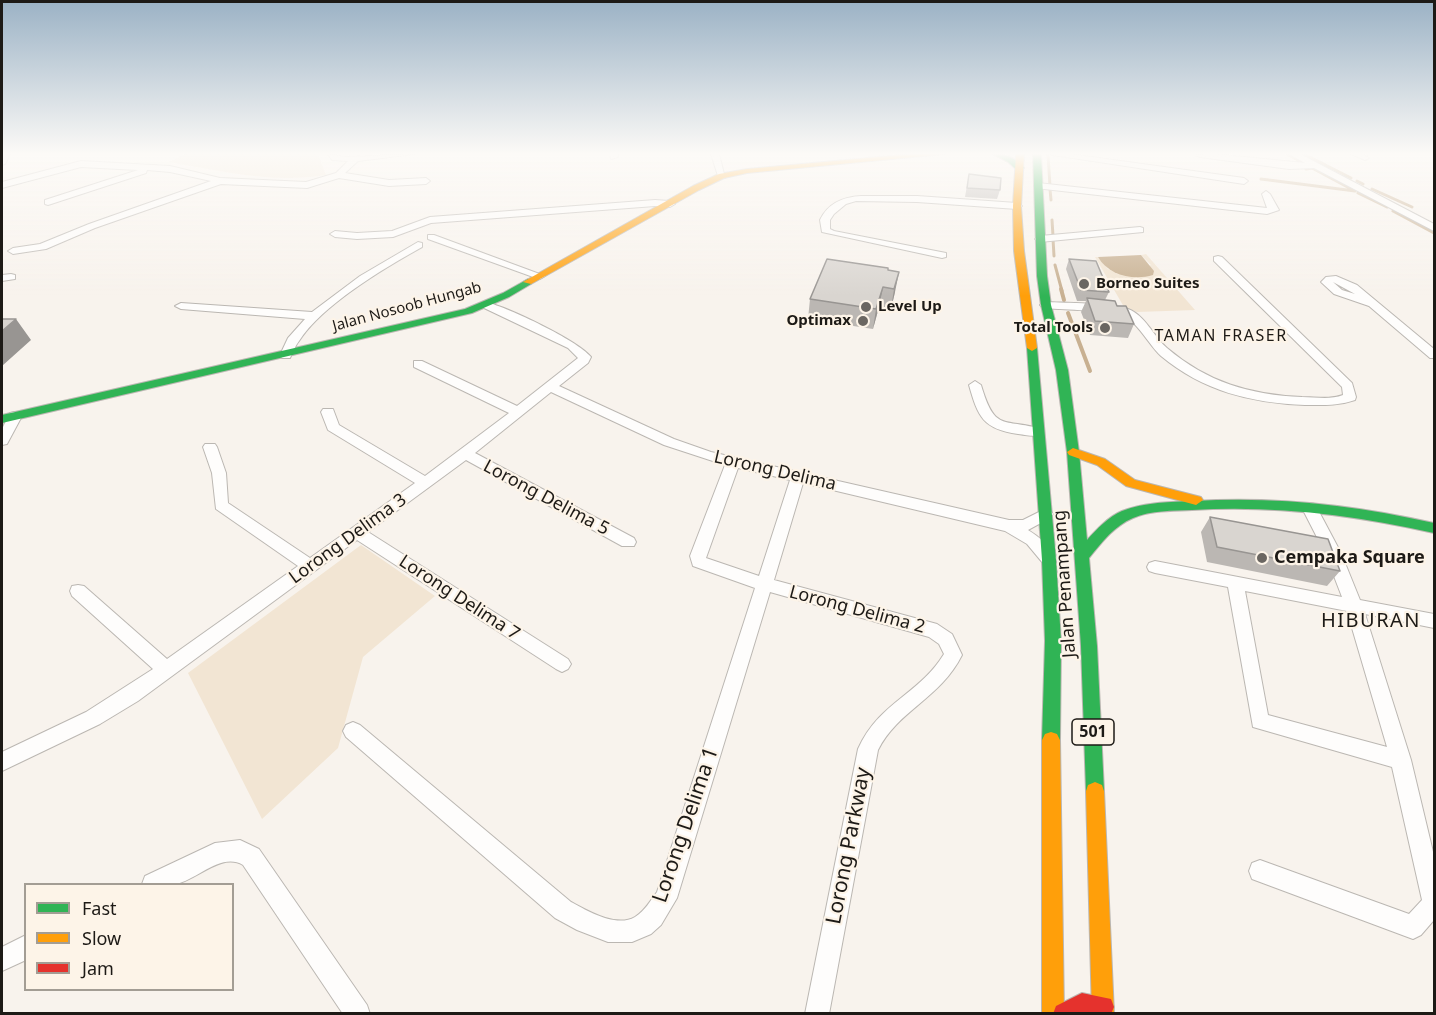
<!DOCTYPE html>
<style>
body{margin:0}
#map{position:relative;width:1436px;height:1015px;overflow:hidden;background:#f8f3ed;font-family:"Noto Sans",sans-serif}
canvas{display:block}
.frame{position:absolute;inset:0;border:3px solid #1d1a16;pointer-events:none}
.legend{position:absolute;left:24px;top:883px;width:210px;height:108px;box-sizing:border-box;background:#fdf4e8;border:2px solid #a39d94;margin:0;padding:8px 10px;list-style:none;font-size:18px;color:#1d1a16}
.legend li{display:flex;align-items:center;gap:12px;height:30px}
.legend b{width:30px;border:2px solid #a39d94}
</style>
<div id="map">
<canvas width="1436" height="1015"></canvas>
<div class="frame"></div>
<ul class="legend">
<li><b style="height:8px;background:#30b455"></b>Fast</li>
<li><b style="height:8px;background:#ff9f0a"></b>Slow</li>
<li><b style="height:8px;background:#e5322d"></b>Jam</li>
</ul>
</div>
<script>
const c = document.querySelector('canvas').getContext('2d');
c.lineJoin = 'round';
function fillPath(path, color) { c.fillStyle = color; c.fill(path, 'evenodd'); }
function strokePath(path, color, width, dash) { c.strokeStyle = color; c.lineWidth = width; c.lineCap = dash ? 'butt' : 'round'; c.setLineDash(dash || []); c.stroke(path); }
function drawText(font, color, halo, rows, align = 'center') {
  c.font = font + ' "Noto Sans",sans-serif'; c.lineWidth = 4.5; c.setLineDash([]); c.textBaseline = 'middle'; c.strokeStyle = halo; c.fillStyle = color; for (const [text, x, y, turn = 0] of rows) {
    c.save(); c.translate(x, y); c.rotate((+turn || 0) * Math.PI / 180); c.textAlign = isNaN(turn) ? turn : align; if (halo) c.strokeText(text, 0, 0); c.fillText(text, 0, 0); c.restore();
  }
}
fillPath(new Path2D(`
 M 185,154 L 318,154 L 326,175 C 273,184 221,171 169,162 Z
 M 1146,254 L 1195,310 L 1137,312 L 1124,307 L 1095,257 L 1098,257 L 1108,269 L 1131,276 L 1151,265 L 1141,255 Z
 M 361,545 L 435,596 L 363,657 L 338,748 L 262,819 L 188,673 Z`), '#f2e5d3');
fillPath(new Path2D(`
 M 1141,255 L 1154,271 L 1153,275 C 1133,281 1108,275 1098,257 Z`), '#c8b091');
strokePath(new Path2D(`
 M 1287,154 L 1303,163
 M 1304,154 L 1351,178
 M 1048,155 L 1050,186
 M 1306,169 L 1312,168 L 1355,191
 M 1261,179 L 1355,191
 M 1357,181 L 1363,184
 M 1050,189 L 1051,200
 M 1372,189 L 1412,207
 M 1358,193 L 1387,207
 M 1393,211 L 1434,233
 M 1052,220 L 1053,236
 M 1053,239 L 1054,256
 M 1055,265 L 1062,291`), '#c8b091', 3);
strokePath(new Path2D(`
 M 1061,289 L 1064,300
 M 1068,313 L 1090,371`), '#c8b091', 4);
const street = new Path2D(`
 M 2,154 L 10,154 L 5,164 L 2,165 Z
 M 328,154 L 346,157 L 414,154 L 358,161 L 345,173 L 389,180 L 426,178 L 430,181 L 426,184 L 389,186 L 339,178 L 307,188 L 221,184 L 95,228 L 46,249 L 13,254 L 8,251 L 13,248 L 40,244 L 89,224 L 211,181 L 170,172 L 147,170 L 146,173 L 48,205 L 45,204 L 45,200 L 138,170 L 81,167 L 2,188 L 2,182 L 81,161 L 170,166 L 220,178 L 306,182 L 336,173 L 348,161 L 332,160 Z
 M 610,154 L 618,154 L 618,157 L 611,159 Z
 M 711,154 L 719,154 L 725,178 L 718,176 Z
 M 1046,154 L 1070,154 L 1244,178 L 1248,181 L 1244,184 Z
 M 1214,154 L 1305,163 L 1289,154 L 1300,154 L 1434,224 L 1434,231 L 1314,168 L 1289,169 L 1200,157 L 1196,155 Z
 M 1351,154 L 1363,154 L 1369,158 L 1365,160 Z
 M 1038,183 L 1267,208 L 1262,194 L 1266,191 L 1270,194 L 1279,210 L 1267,214 L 1035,188 L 1034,186 Z
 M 861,196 L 917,196 L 1017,203 L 1022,206 L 1017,209 L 917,202 L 856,201 L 846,204 L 834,214 L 830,220 L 830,229 L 834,231 L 946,253 L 946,257 L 942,258 L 822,232 L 820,220 C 828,203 843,197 861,196 Z
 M 655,200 L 670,201 L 675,204 L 670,207 L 655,206 L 431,223 L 393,237 L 357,239 L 335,237 L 330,234 L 335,231 L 357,233 L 392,231 L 430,217 Z
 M 1140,227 L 1143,228 L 1143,232 L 1040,242 L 1035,239 L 1040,236 Z
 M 428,235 L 434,235 L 545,276 L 540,279 L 536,278 L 428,239 Z
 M 418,242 L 422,243 L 422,247 C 384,268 321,306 299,341 C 295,346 293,352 290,358 L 282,358 L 280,355 L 288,338 L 305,319 L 181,309 L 175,306 L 181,303 L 312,312 L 360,276 Z
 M 1218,256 L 1222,257 L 1352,383 L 1356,397 L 1355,400 C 1338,406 1322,405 1305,405 C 1251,403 1203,391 1161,356 C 1149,345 1137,321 1123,316 C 1110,310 1063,310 1046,308 L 1040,305 L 1046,302 C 1066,303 1112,303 1128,309 C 1145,315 1154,337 1167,348 C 1207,382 1250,395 1302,397 C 1316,397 1330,400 1343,395 L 1342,387 L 1214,261 L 1214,257 Z
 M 11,274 L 15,275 L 15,279 L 2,281 L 2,275 Z
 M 1336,276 L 1357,285 L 1434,349 L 1434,358 L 1430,358 L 1369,306 L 1334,294 L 1321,282 L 1326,277 ZM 1333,282 L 1355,294 L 1342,290 Z
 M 486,302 C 509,308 577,340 591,357 L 588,363 L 559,386 L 674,439 L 711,452 L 1009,520 L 1023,520 L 1045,509 L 1050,510 L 1053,514 L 1050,518 L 1028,530 C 1040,537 1049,546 1056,558 L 1054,562 L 1042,562 L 1027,544 L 1005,531 L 803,483 L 774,580 L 937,624 L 952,634 L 962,655 C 940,699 898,710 878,750 L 829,1014 L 805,1014 L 858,749 C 879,702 919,695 944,654 L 939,644 L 929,637 L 770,592 L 677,898 L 661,925 L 651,934 L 632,942 L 608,942 L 577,930 L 555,918 L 346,737 L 343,731 L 346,725 L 353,722 L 360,725 L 571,902 C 588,911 616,928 635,917 C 645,911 650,901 657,892 L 755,588 L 693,566 L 690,556 L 725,465 L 664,445 L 551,392 L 475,453 L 634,538 L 636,542 L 634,546 L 622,546 L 466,460 L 368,532 L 568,659 L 571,664 L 568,669 L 562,672 L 556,669 L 357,540 L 138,701 L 100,724 L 2,771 L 2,752 L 86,712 L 153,669 L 72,596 L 70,591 L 72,586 L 78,585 L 84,586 L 167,659 L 298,566 L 216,509 L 212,473 L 203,447 L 205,444 L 215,444 L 217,447 L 226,473 L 228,503 L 310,558 L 415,483 L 328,430 L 321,412 L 323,409 L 333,409 L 339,425 L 425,476 L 509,413 L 414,367 L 414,361 L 422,361 L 517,406 L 578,358 L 568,348 L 482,307 L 480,305 ZM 738,468 L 790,480 L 759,576 L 706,558 Z
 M 975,381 L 981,385 C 995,432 1002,418 1042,429 L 1044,432 L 1042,435 C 1034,437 1026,435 1018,434 C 983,429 978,417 969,385 Z
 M 15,412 L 22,416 L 7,444 L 2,445 L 2,429 L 10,413 Z
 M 1310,503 L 1315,504 L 1341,553 L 1360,600 L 1434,614 L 1434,628 L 1365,614 L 1411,760 L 1434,856 L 1434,920 L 1421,935 L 1413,939 L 1252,879 L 1249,871 L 1252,863 L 1260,860 L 1409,914 L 1422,900 L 1392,767 L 1253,727 L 1228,587 L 1155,573 L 1149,571 L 1147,567 L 1149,563 L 1155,561 L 1342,597 L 1325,553 L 1302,508 ZM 1245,591 L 1347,611 L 1387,747 L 1268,715 Z
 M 240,840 L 259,849 L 367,1005 L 370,1014 L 343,1014 L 243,865 C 221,852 197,880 176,884 C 166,887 152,884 142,884 L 145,876 L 215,843 Z
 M 26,935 L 26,960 L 2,971 L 2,947 Z`);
const fast = new Path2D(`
 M 993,154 C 1007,154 1015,158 1024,168 L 1017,170 L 1008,162 Z
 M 1033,154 L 1041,154 L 1047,276 L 1051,305 L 1068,370 L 1079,452 L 1087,540 C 1097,529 1108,517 1122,511 C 1145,502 1170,502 1194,501 C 1275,496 1355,505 1434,523 L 1434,533 C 1354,515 1274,505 1192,510 C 1173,511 1151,510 1133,518 C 1114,526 1102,542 1089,558 L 1097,646 L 1104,791 L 1102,797 L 1095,800 L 1088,797 L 1086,791 L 1081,646 L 1067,452 L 1056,370 L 1041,305 L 1037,276 Z
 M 528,279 L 531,280 L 531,284 L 509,297 L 472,313 L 2,423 L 2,415 L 465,309 L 503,293 Z
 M 1032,345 L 1037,348 L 1056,560 L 1061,641 L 1060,740 L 1057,746 L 1051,748 L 1045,746 L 1042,740 L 1045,641 L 1042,560 L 1027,348 Z`);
const slow = new Path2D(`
 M 911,154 L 944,154 L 747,173 L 724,178 L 699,190 L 531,284 L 523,282 L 693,186 L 719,174 L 747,169 Z
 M 1016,154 L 1024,154 L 1021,206 L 1024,251 L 1037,348 L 1032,351 L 1027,348 L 1014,251 L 1013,206 Z
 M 1073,448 L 1105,459 L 1135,480 L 1201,497 L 1203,500 L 1196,505 L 1126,486 L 1097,465 L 1069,455 L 1067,452 Z
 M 1051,732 L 1057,734 L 1060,740 L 1064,1014 L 1042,1014 L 1042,740 L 1045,734 Z
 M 1095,782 L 1102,785 L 1104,791 L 1114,1014 L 1092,1014 L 1086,791 L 1088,785 Z`);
const jam = new Path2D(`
 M 1082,993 L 1111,999 L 1114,1007 L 1111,1014 L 1053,1014 L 1056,1006 Z`);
strokePath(street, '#bbb7b2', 2);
strokePath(fast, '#bbb7b2', 2);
strokePath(slow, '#bbb7b2', 2);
strokePath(jam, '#bbb7b2', 2);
fillPath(street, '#fefdfc');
fillPath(fast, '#30b455');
fillPath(slow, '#ff9f0a');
fillPath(jam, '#e5322d');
fillPath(new Path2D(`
 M 969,174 L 1000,190 L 997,199 L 965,197 Z
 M 1069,259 L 1109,292 L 1105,300 L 1117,306 L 1134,324 L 1128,338 L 1090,335 L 1081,312 L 1086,301 L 1077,301 L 1066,269 Z
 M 888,270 L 895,292 L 891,309 L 879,307 L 873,329 L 808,319 L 810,299 Z
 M 1210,517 L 1340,571 L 1327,586 L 1207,562 L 1201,532 Z`), '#bbb7b3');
fillPath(new Path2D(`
 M 899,272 L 895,292 L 891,309 L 894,289 Z
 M 883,287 L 879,307 L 873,329 L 876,309 Z
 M 16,319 L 31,340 L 2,366 L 2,331 Z`), '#989592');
const building = new Path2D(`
 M 969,174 L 1001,178 L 1000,190 L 967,188 Z
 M 827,259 L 888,268 L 888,270 L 899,272 L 894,289 L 883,287 L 876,309 L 810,299 Z
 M 1069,259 L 1096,261 L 1109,292 L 1081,290 Z
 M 1087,298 L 1115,301 L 1117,306 L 1126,306 L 1134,324 L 1095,321 Z
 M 2,319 L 16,319 L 2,331 Z
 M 1210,517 L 1328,539 L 1340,571 L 1217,547 Z`);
fillPath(building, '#d9d5d0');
strokePath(building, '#989592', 1.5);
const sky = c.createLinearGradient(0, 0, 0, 296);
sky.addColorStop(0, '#9bb2c5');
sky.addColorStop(0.52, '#fcfaf7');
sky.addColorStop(1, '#fcfaf700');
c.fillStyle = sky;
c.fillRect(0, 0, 1436, 296);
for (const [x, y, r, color] of [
 [1084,284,6,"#6a6661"],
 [866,307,6,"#6a6661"],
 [863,321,6,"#6a6661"],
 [1105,328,6,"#6a6661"],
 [1262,558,6,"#6a6661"]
]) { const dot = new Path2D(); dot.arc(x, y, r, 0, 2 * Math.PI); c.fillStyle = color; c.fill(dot); strokePath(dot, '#fdf4e8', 2); }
drawText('bold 15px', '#1d1a16', '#fdf4e8', [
 ["Borneo Suites",1096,284],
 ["Level Up",878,307],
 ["Optimax",851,321,"right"],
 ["Total Tools",1093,328,"right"]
], 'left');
drawText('15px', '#1d1a16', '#fdf4e8', [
 ["Jalan Nosoob Hungab",407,307,-15]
]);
c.letterSpacing = '1.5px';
drawText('16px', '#1d1a16', '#fdf4e8', [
 ["TAMAN FRASER",1221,336]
]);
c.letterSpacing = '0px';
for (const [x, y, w] of [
 [1093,732,42]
]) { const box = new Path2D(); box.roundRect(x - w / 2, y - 13, w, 26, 4.5); c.fillStyle = '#fdf4e8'; c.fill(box); strokePath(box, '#1d1a16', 1.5); }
drawText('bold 16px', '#1d1a16', null, [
 ["501",1093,732]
]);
drawText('18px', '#1d1a16', '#fdf4e8', [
 ["Lorong Delima",775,471,13],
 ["Lorong Delima 5",546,498,28],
 ["Lorong Delima 3",348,539,-36],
 ["Jalan Penampang",1065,584,-94],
 ["Lorong Delima 7",459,598,33],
 ["Lorong Delima 2",857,610,15]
]);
drawText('bold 18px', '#1d1a16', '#fdf4e8', [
 ["Cempaka Square",1274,558]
], 'left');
c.letterSpacing = '1.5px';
drawText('20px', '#1d1a16', '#fdf4e8', [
 ["HIBURAN",1371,621]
]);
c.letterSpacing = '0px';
drawText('21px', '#1d1a16', '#fdf4e8', [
 ["Lorong Delima 1",686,825,-71],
 ["Lorong Parkway",849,846,-79]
]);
</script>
